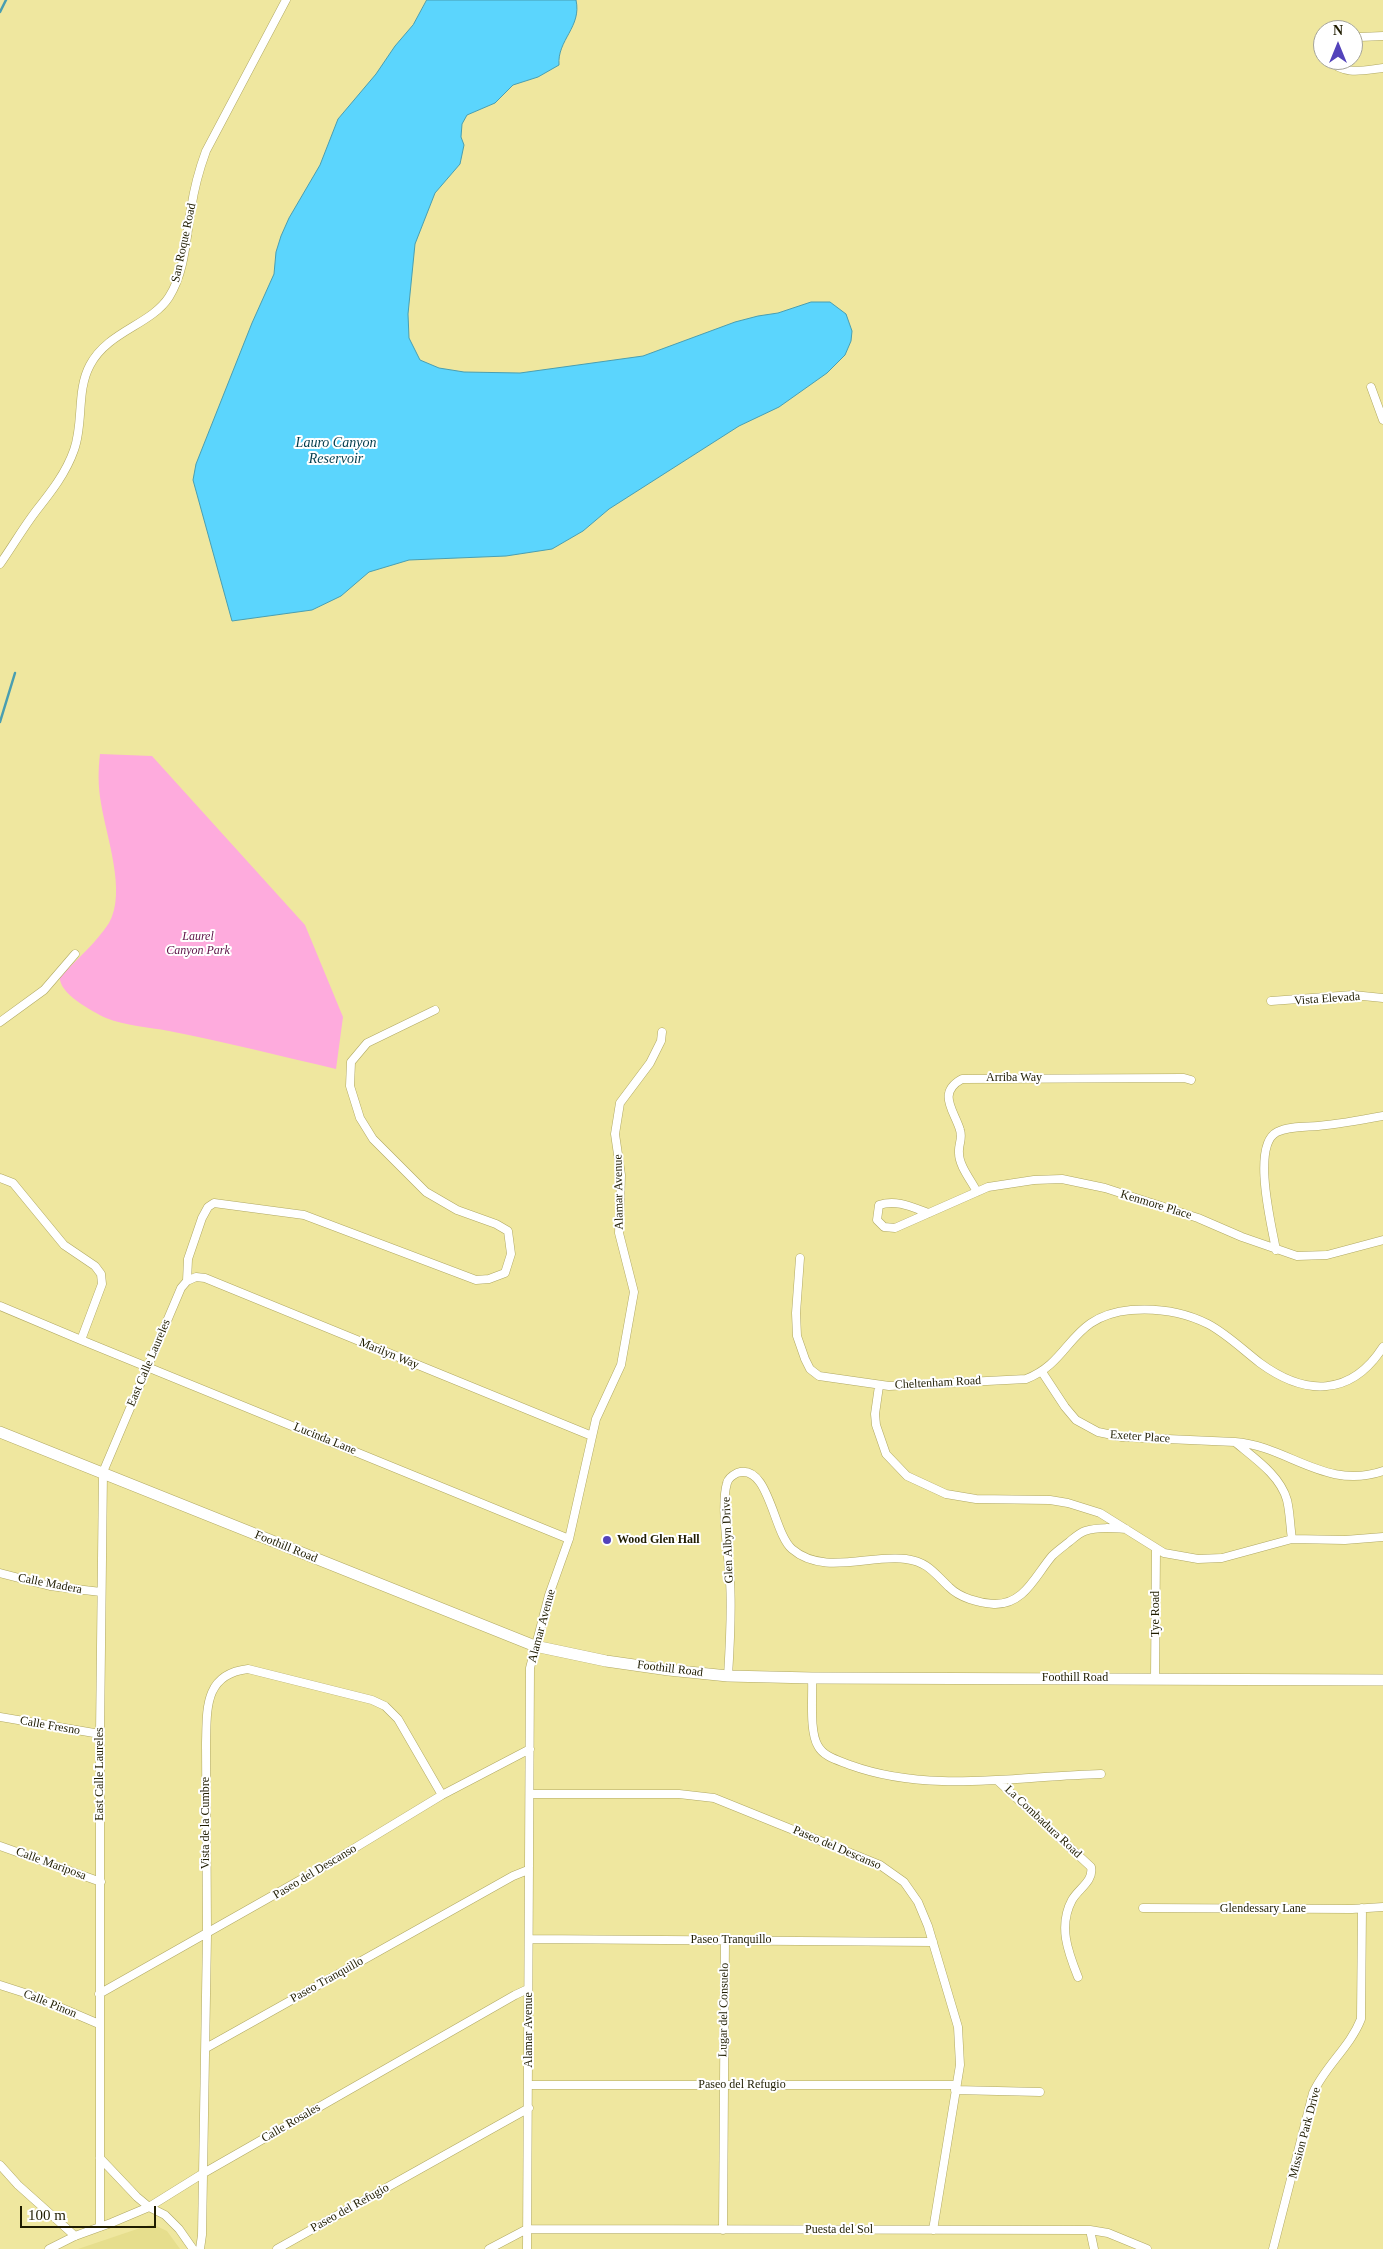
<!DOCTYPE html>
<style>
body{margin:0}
#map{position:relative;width:1383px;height:2249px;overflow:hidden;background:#efe79f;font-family:Georgia,serif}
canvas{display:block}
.north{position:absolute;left:1313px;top:20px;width:50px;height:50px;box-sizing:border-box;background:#fff;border:1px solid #a5a499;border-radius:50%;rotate:0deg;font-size:14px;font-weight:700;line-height:20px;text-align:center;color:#1f1c00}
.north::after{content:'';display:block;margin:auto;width:18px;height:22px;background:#5343bb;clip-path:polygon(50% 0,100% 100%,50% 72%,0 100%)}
.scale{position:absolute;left:20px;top:2206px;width:136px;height:22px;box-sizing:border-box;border:2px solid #1f1c00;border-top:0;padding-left:6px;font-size:15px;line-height:18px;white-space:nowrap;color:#1f1c00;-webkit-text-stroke:4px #fff;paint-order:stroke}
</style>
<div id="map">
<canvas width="1383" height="2249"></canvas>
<div class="north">N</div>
<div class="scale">100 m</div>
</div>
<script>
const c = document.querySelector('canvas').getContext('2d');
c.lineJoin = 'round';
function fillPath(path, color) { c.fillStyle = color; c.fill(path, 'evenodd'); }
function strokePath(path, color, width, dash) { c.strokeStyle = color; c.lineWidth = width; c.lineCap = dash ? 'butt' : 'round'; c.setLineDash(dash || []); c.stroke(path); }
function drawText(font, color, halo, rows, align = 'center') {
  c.font = font + ' Georgia,serif'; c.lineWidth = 4; c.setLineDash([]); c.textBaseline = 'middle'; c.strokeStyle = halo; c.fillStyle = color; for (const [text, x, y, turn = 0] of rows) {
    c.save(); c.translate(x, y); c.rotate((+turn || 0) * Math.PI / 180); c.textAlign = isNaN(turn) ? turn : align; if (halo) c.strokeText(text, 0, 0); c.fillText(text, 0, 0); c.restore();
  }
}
fillPath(new Path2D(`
 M 152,2224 L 167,2231 L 180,2249 L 78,2249 Z`), '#e6de8d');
fillPath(new Path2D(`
 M 100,754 L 152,756 L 305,925 L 343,1017 L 336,1069 C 281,1056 225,1042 169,1031 C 148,1027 126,1026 106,1018 C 93,1012 58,993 60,977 C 77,959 96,943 109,923 C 127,892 106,836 101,803 C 98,786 98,771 100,754 Z`), '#feabdd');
const water = new Path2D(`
 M 427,0 L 576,0 C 582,27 557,40 559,65 L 538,77 L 513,85 L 495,103 L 467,115 L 462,124 L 461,137 L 464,145 L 460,164 L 435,193 L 415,244 L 408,314 L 409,338 L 420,360 L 439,368 L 464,372 L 520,373 L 643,356 L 735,322 L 758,316 L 778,313 L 811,302 L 830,302 L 846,314 L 852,331 L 851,341 L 845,355 L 827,373 L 779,407 L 739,426 L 609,509 L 583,531 L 552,549 L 506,556 L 409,560 L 369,572 L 341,596 L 312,610 L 232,621 L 193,480 L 196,464 L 252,323 L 274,274 L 276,252 L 281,236 L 289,218 L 320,165 L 338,119 L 376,74 L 395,46 L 413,25 Z`);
fillPath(water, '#5bd5fd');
strokePath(water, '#499eb1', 1);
strokePath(new Path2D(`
 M 0,12 L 6,0
 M 0,722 L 15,673`), '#499eb1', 2.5);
const minor = new Path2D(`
 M 1360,37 L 1383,36
 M 1329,60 C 1344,76 1364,70 1383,68
 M 1371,387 L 1383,420
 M 0,564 C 12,547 23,528 36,511 C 51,492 66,473 74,450 C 84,423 76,391 90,365 C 108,331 151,325 169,297 C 185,272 186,238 191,209 C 194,189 199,170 206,151 L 286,0
 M 1271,1001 L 1353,995 L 1383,998
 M 0,1022 L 44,990 L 75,954
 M 0,1178 L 13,1183 L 64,1245 L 95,1266 L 101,1274 L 102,1284 L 81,1340 L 0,1306
 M 977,1192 C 971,1180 959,1166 959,1153 C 958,1145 963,1139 960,1130 C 955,1112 936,1093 962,1079 L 1184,1078 L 1191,1080
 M 928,1213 C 912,1207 896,1199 879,1205 L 877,1220 L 884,1227 L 895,1228 L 988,1187 L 1034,1180 L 1062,1179 L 1105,1188 L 1198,1218 L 1242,1237 L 1297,1256 L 1327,1255 L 1383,1240
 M 1276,1250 C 1272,1227 1251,1145 1277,1132 C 1289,1126 1305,1127 1318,1126 C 1340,1124 1362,1120 1383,1116
 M 800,1258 L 796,1313 L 797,1336 L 805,1359 L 810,1369 L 819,1376 L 889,1386 L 1026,1379 C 1073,1361 1068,1316 1131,1310 C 1157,1308 1184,1312 1208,1324 C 1227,1334 1243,1350 1260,1363 C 1305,1396 1351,1397 1383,1347
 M 187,1281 L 196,1277 L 205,1278 L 592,1436
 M 81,1340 L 569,1539
 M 1042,1372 L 1065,1407 L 1076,1420 L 1098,1432 L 1122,1437 L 1235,1442 C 1254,1458 1280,1475 1287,1500 C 1290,1512 1290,1526 1292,1539
 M 879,1386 L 875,1414 L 876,1425 L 886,1454 L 907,1476 L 946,1494 L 976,1499 L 1050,1500 L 1068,1503 L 1100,1513 L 1164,1553 L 1198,1559 L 1222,1558 L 1292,1539 L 1345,1540 L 1383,1537
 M 1235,1442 C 1288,1446 1326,1491 1383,1471
 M 0,1573 L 50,1586 L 101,1592
 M 728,1676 C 730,1644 732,1613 730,1581 C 729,1556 720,1507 727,1483 C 728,1479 733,1475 737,1473 C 769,1462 773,1533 792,1549 C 823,1576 870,1554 906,1559 C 928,1562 934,1573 949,1587 C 960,1598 979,1603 994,1604 C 1024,1605 1035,1576 1052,1556 C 1057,1551 1064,1546 1069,1542 C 1074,1538 1079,1533 1085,1531 C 1098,1527 1112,1528 1126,1529
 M 812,1678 C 813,1696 809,1731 818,1746 C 824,1757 838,1760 850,1765 C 930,1794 1018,1776 1101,1774
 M 1155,1679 L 1156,1549
 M 0,1717 L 100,1734
 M 998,1781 L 1091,1867 C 1094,1881 1078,1889 1072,1900 C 1058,1926 1068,1952 1078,1977
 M 530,1794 L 679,1794 L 714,1798 L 880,1865 L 904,1882 L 918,1902 L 928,1926 L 958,2027 L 960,2065 L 933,2230
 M 0,1846 L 101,1882
 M 1143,1908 L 1352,1909 L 1383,1907
 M 529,1939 L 933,1942
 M 0,1985 L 31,1995 L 99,2024
 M 99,1994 L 325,1866 L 442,1795 L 530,1749
 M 206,2048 L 513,1876 L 528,1870
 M 529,2085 L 956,2085
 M 955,2090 L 1040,2092
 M 100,2158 L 137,2197 L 149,2207 L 165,2215 L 179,2229 L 193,2249
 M 0,2165 L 18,2185 L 75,2236
 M 100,2227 L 100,1734 L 103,1472 L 181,1288 L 187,1281 L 188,1259 L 202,1218 L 208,1207 L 214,1203 L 304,1215 L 476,1280 L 489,1279 L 505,1273 L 511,1254 L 508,1231 L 496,1224 L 457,1210 L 426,1192 L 373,1139 L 360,1118 L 350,1086 L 351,1062 L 367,1043 L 435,1010
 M 723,2230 L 725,1939
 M 1090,2230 L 1094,2249
 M 49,2249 L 75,2236 L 111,2223 L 149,2207 L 202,2174 L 515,1995 L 528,1989
 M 200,2249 L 202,2235 L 207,1935 L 206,1743 C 207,1709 204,1674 248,1669 L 372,1700 L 385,1706 L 398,1719 L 442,1795
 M 277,2249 L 529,2108
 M 489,2249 L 527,2229 L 1090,2230 L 1108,2233 L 1147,2249
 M 527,2249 L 530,1668 L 549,1595 L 569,1539 L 596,1419 L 621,1365 L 634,1292 L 619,1233 L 621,1175 L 615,1134 L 620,1103 L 650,1063 L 661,1041 L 662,1032
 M 1273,2249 L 1313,2093 C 1325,2066 1350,2047 1361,2019 L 1362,1908`);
const secondary = new Path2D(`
 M 0,1432 L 535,1646 L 606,1661 L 669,1670 L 728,1676 L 812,1678 L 1383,1680`);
strokePath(minor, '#b0a862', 9);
strokePath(secondary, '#b0a862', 12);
strokePath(minor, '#fff', 8);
strokePath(secondary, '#fff', 11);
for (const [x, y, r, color] of [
 [607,1540,5,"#5343bb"]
]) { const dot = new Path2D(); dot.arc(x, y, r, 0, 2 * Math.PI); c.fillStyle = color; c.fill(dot); strokePath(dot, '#fff', 2); }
drawText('12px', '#1f1c00', '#fff', [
 ["San Roque Road",184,243,-78],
 ["Vista Elevada",1327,999,-4],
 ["Arriba Way",1014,1078],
 ["Alamar Avenue",619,1192,-91],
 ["Kenmore Place",1156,1205,17],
 ["Marilyn Way",389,1354,22],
 ["East Calle Laureles",149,1363,-67],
 ["Cheltenham Road",938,1383,-3],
 ["Exeter Place",1140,1437,4],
 ["Lucinda Lane",325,1439,22],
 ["Glen Albyn Drive",728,1540,-92],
 ["Foothill Road",286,1547,22],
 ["Calle Madera",50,1584,11],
 ["Tye Road",1156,1614,-90],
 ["Alamar Avenue",542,1626,-75],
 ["Foothill Road",670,1669,7],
 ["Foothill Road",1075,1678],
 ["Calle Fresno",50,1726,10],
 ["East Calle Laureles",100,1774,-90],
 ["La Combadura Road",1043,1822,43],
 ["Vista de la Cumbre",206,1823,-90],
 ["Paseo del Descanso",837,1848,23],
 ["Calle Mariposa",51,1864,20],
 ["Paseo del Descanso",315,1872,-31],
 ["Glendessary Lane",1263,1909],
 ["Paseo Tranquillo",731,1940],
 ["Paseo Tranquillo",327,1980,-29],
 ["Calle Pinon",50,2004,22],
 ["Lugar del Consuelo",724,2010,-89],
 ["Alamar Avenue",529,2030,-90],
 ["Paseo del Refugio",742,2085],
 ["Calle Rosales",291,2123,-30],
 ["Mission Park Drive",1305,2133,-75],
 ["Paseo del Refugio",350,2208,-29],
 ["Puesta del Sol",839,2230]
]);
drawText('italic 12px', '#5c1246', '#fff', [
 ["Laurel",198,937],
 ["Canyon Park",198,951]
]);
drawText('bold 12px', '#1f1c00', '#fff', [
 ["Wood Glen Hall",617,1540]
], 'left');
drawText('italic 14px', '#033d4d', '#fff', [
 ["Lauro Canyon",336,443],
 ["Reservoir",336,459]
]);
</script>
